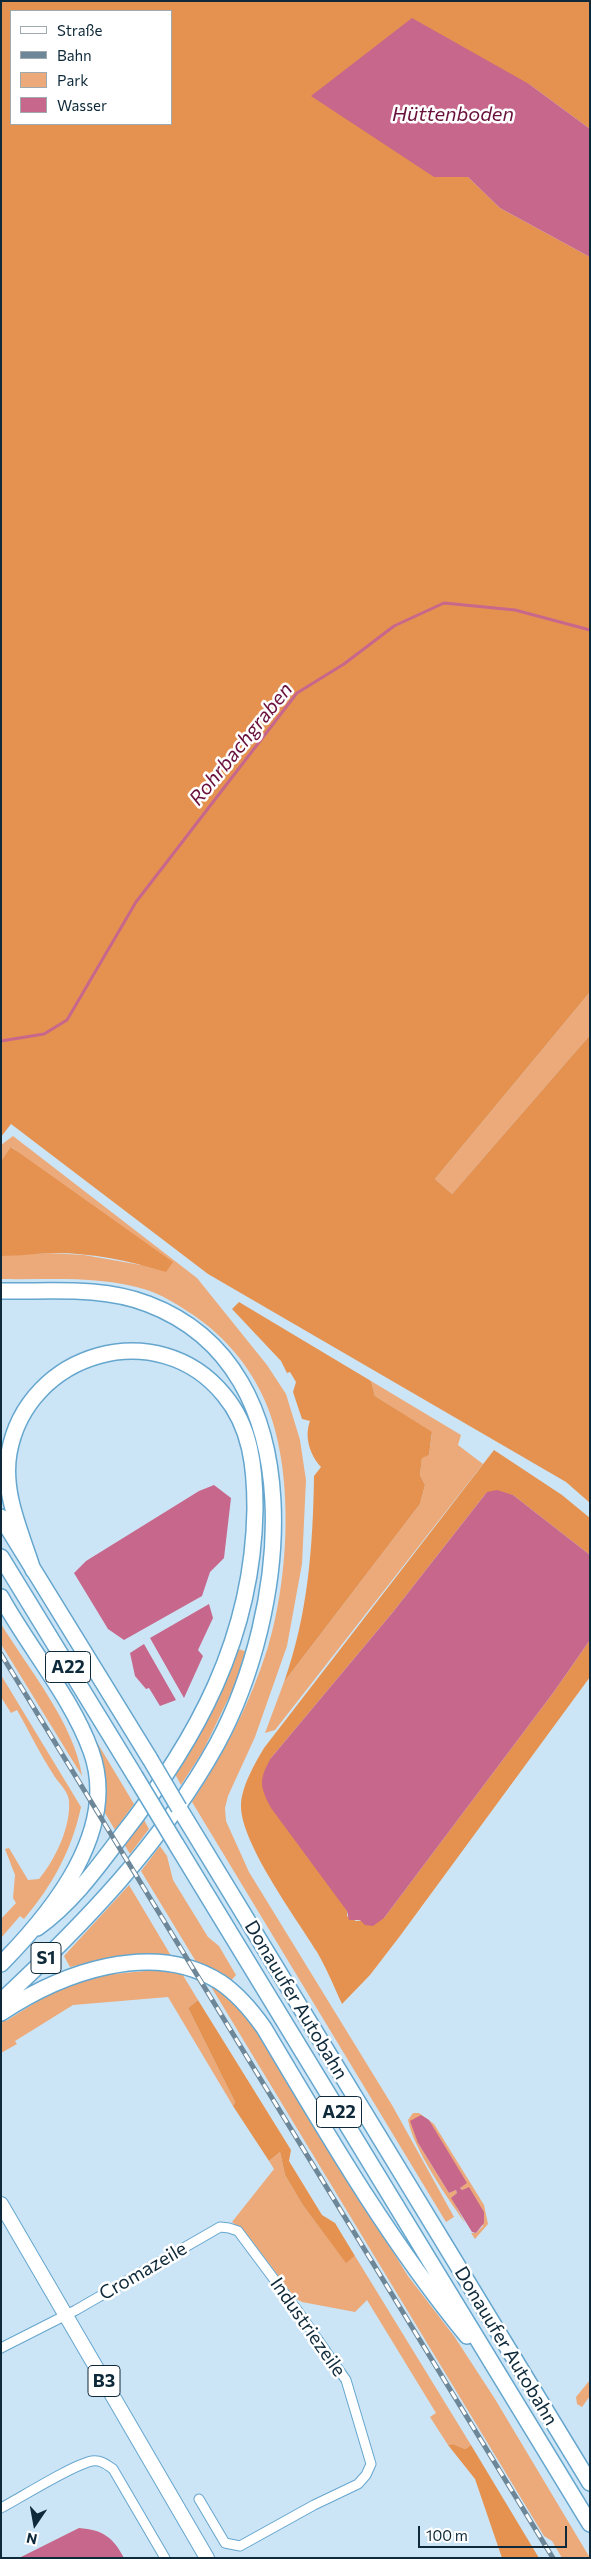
<!DOCTYPE html>
<meta charset="utf-8">
<style>
body{margin:0}
#map{position:relative;width:591px;height:2559px;overflow:hidden;background:#cce5f6;font-family:Commissioner,sans-serif}
canvas{display:block}
.frame{position:absolute;inset:0;border:2px solid #0e2939;pointer-events:none}
.legend{position:absolute;left:10px;top:10px;width:162px;height:115px;box-sizing:border-box;background:#fff;border:1px solid #9fa9b0;margin:0;padding:6px 9px;list-style:none;font-size:15px;color:#0e2939}
.legend li{display:flex;align-items:center;gap:10px;height:25px}
.legend b{width:25px;border:1px solid #9fa9b0}
.north{position:absolute;left:10px;top:2499px;width:50px;height:50px;-webkit-text-stroke:4px #fff;paint-order:stroke;rotate:192deg;font-size:14px;font-weight:700;line-height:20px;text-align:center;color:#0e2939}
.north::after{content:'';display:block;margin:auto;width:18px;height:22px;background:#0e2939;clip-path:polygon(50% 0,100% 100%,50% 72%,0 100%)}
.scale{position:absolute;left:418px;top:2526px;width:149px;height:22px;box-sizing:border-box;border:2px solid #0e2939;border-top:0;padding-left:6px;font-size:15px;line-height:18px;white-space:nowrap;color:#0e2939;-webkit-text-stroke:4px #fff;paint-order:stroke}
</style>
<div id="map">
<canvas width="591" height="2559"></canvas>
<div class="frame"></div>
<ul class="legend">
<li><b style="height:6px;background:#fff"></b>Straße</li>
<li><b style="height:6px;background:#6d8798"></b>Bahn</li>
<li><b style="height:14px;background:#ecaa7a"></b>Park</li>
<li><b style="height:14px;background:#c7678b"></b>Wasser</li>
</ul>
<div class="north">N</div>
<div class="scale">100 m</div>
</div>
<script>
const c = document.querySelector('canvas').getContext('2d');
c.lineJoin = 'round';
function fillPath(path, color) { c.fillStyle = color; c.fill(path, 'evenodd'); }
function strokePath(path, color, width, dash) { c.strokeStyle = color; c.lineWidth = width; c.lineCap = dash ? 'butt' : 'round'; c.setLineDash(dash || []); c.stroke(path); }
function drawText(font, color, halo, rows, align = 'center') {
  c.font = font + ' Commissioner,sans-serif'; c.lineWidth = 5; c.setLineDash([]); c.textBaseline = 'middle'; c.strokeStyle = halo; c.fillStyle = color; for (const [text, x, y, turn = 0] of rows) {
    c.save(); c.translate(x, y); c.rotate((+turn || 0) * Math.PI / 180); c.textAlign = isNaN(turn) ? turn : align; if (halo) c.strokeText(text, 0, 0); c.fillText(text, 0, 0); c.restore();
  }
}
fillPath(new Path2D(`
 M 590,992 L 590,1035 L 452,1194 L 435,1179 Z
 M 13,1136 L 197,1278 L 267,1365 L 286,1394 L 300,1440 L 306,1480 L 302,1564 L 287,1646 L 255,1737 L 228,1796 L 225,1808 L 226,1821 L 249,1872 L 392,2105 L 454,2217 L 446,2222 L 192,1802 C 224,1753 250,1704 268,1647 C 289,1577 295,1470 265,1401 C 250,1365 221,1332 187,1311 C 175,1303 162,1295 147,1290 C 100,1275 50,1280 1,1279 L 1,1256 L 48,1253 L 84,1255 L 141,1265 L 12,1147 L 1,1161 L 1,1145 Z
 M 371,1381 L 461,1435 L 458,1445 L 483,1464 L 275,1730 L 265,1733 L 284,1682 L 420,1504 L 425,1485 L 420,1475 L 422,1457 L 429,1455 L 432,1433 L 375,1396 Z
 M 1,1624 C 28,1668 75,1725 82,1776 L 1,1644 Z
 M 238,1649 L 248,1652 L 234,1691 L 232,1691 L 203,1751 L 181,1785 L 175,1774 L 216,1702 Z
 M 1,1675 L 81,1807 C 72,1850 52,1886 24,1919 L 20,1916 L 1,1938 L 1,1919 L 16,1903 L 13,1898 L 15,1875 L 5,1849 L 9,1848 L 28,1880 L 39,1879 C 55,1860 71,1827 69,1801 C 68,1790 58,1783 53,1774 C 40,1754 29,1731 17,1710 L 11,1713 L 1,1697 Z
 M 92,1734 L 134,1804 L 115,1830 L 102,1808 Z
 M 143,1818 L 149,1829 L 130,1854 L 124,1844 Z
 M 160,1846 L 167,1856 L 173,1880 L 208,1937 L 219,1946 L 236,1975 L 230,1982 L 198,1965 L 141,1871 Z
 M 129,1885 L 173,1959 C 132,1956 110,1958 70,1967 L 64,1956 Z
 M 167,1969 L 181,1972 L 198,2000 L 188,2008 L 235,2102 L 233,2106 L 168,1997 L 73,2005 L 15,2041 L 17,2044 L 1,2053 L 1,2016 L 6,2021 L 63,1985 L 102,1975 Z
 M 207,1980 L 250,2015 L 361,2200 L 408,2276 L 454,2336 L 495,2399 L 590,2558 L 562,2558 L 552,2541 L 544,2536 Z
 M 413,2113 L 419,2113 L 434,2124 L 484,2205 L 488,2224 L 475,2239 L 471,2233 L 476,2233 L 483,2226 L 467,2188 L 462,2190 L 460,2188 L 466,2183 L 418,2143 L 449,2193 L 456,2190 L 457,2193 L 452,2198 L 465,2223 C 447,2197 414,2150 408,2120 Z
 M 280,2152 L 285,2175 L 302,2204 L 346,2262 L 355,2256 L 471,2445 L 465,2449 L 453,2444 L 448,2445 L 430,2417 L 436,2413 L 367,2300 L 355,2312 L 302,2302 L 295,2298 L 246,2233 L 232,2222 L 274,2169 L 269,2161 Z
 M 590,2380 L 590,2396 L 582,2407 L 577,2404 L 576,2397 Z`), '#ecaa7a');
fillPath(new Path2D(`
 M 1,1 L 590,1 L 590,129 L 529,84 L 434,177 L 468,177 L 500,208 L 590,257 L 590,992 L 435,1179 L 452,1194 L 590,1035 L 590,1503 L 566,1482 L 208,1274 L 11,1124 L 1,1137 ZM 11,11 L 171,11 L 171,124 L 11,124 Z
 M 11,1147 L 173,1262 L 166,1272 C 127,1260 88,1252 48,1253 C 32,1254 17,1256 1,1256 L 1,1161 Z
 M 239,1302 L 371,1381 L 375,1396 L 432,1432 L 429,1455 L 422,1458 L 420,1475 L 425,1485 L 420,1504 L 284,1682 C 308,1615 313,1546 314,1476 L 321,1467 C 310,1455 304,1437 310,1421 L 302,1419 L 293,1392 L 296,1382 L 290,1372 L 287,1373 L 281,1361 L 232,1309 Z
 M 494,1450 L 562,1495 L 590,1518 L 590,1555 L 513,1495 L 487,1492 L 393,1612 L 271,1758 L 347,1911 L 347,1916 L 356,1921 L 384,1918 L 553,1693 L 590,1640 L 590,1677 L 400,1936 L 370,1975 L 342,2004 C 334,1987 327,1969 317,1952 C 297,1919 239,1841 241,1804 C 242,1786 255,1763 264,1748 Z
 M 198,2000 L 291,2150 L 289,2161 L 322,2215 L 335,2223 L 355,2256 L 346,2263 L 302,2204 L 285,2175 L 280,2152 L 269,2161 L 233,2106 L 235,2102 L 188,2008 Z
 M 453,2444 L 465,2449 L 471,2445 L 539,2558 L 502,2558 L 475,2479 L 448,2445 Z`), '#e59251');
fillPath(new Path2D(`
 M 412,18 L 529,84 L 590,129 L 590,257 L 500,208 L 468,177 L 434,177 L 311,96 Z
 M 214,1485 L 231,1498 L 224,1558 L 210,1572 L 202,1596 L 124,1640 L 108,1629 L 74,1573 L 86,1561 L 199,1491 Z
 M 497,1490 L 513,1495 L 590,1555 L 590,1640 L 553,1693 L 384,1918 L 373,1926 L 365,1925 L 360,1920 L 349,1920 L 347,1911 L 271,1808 C 259,1786 259,1779 271,1758 L 393,1612 L 487,1492 Z
 M 209,1604 L 213,1618 L 198,1650 L 203,1656 L 184,1698 L 150,1638 Z
 M 144,1644 L 176,1700 L 160,1706 L 149,1688 L 146,1689 L 135,1676 L 130,1653 Z
 M 421,2115 L 429,2120 L 467,2183 L 460,2188 L 462,2190 L 469,2187 L 484,2212 L 484,2223 L 476,2233 L 472,2232 L 451,2198 L 457,2193 L 456,2190 L 449,2193 L 418,2143 L 410,2121 Z
 M 79,2528 C 103,2530 113,2537 124,2558 L 19,2558 Z`), '#c7678b');
strokePath(new Path2D(`
 M 1,1041 L 44,1034 L 67,1020 L 136,902 L 297,693 L 344,664 L 394,626 L 444,603 L 515,610 L 590,630`), '#c7678b', 3);
const street = new Path2D(`
 M 1,2348 L 76,2310 L 220,2227 L 229,2228 L 238,2231 L 297,2310 L 346,2380 L 371,2464 L 366,2475 L 358,2484 L 314,2505 L 240,2546 L 225,2543 L 199,2499
 M 1,2508 C 20,2498 74,2464 92,2461 C 101,2460 106,2464 113,2469 L 165,2558`);
const primary = new Path2D(`
 M 1,2204 L 207,2558`);
const highway = new Path2D(`
 M 1,1291 C 51,1292 101,1286 148,1304 C 319,1369 287,1615 217,1744 C 163,1842 83,1925 1,2001
 M 1,1517 L 150,1759
 M 1,1557 L 135,1776
 M 33,1570 C 21,1532 2,1493 9,1453 C 27,1352 158,1314 224,1395 C 251,1427 255,1468 255,1509 C 253,1638 197,1740 119,1839 C 95,1871 70,1905 37,1928
 M 1,1597 C 29,1648 72,1698 91,1751 C 120,1830 52,1912 1,1964
 M 179,1808 L 590,2483
 M 176,1844 L 590,2524
 M 1,2013 C 61,1973 152,1939 220,1982 C 238,1994 252,2011 264,2028 C 327,2134 389,2241 467,2336`);
strokePath(street, '#65a6ce', 11);
strokePath(primary, '#65a6ce', 16);
strokePath(highway, '#65a6ce', 18);
strokePath(street, '#fff', 9);
strokePath(primary, '#fff', 14);
strokePath(highway, '#fff', 15);
const rail = new Path2D(`
 M 1,1654 L 553,2558`);
strokePath(rail, '#6d8798', 5);
strokePath(rail, '#fff', 3, [9]);
const highwayBridge = new Path2D(`
 M 150,1759 L 179,1808
 M 135,1776 L 176,1844`);
strokePath(highwayBridge, '#65a6ce', 18, []);
strokePath(highwayBridge, '#fff', 15);
for (const [x, y, w] of [
 [68,1667,45],
 [46,1958,30],
 [339,2112,45],
 [104,2381,32]
]) { const box = new Path2D(); box.roundRect(x - w / 2, y - 15.5, w, 31, 4); c.fillStyle = '#fff'; c.fill(box); strokePath(box, '#0e2939', 1); }
drawText('bold 18px', '#0e2939', null, [
 ["A22",68,1667],
 ["S1",46,1958],
 ["A22",339,2112],
 ["B3",104,2381]
]);
drawText('19px', '#0e2939', '#fff', [
 ["Donauufer Autobahn",296,2000,59],
 ["Cromazeile",143,2271,-30],
 ["Industriezeile",308,2327,55],
 ["Donauufer Autobahn",506,2346,59]
]);
drawText('italic 20px', '#69103b', '#fff', [
 ["Hüttenboden",453,114],
 ["Rohrbachgraben",241,744,-51]
]);
</script>
